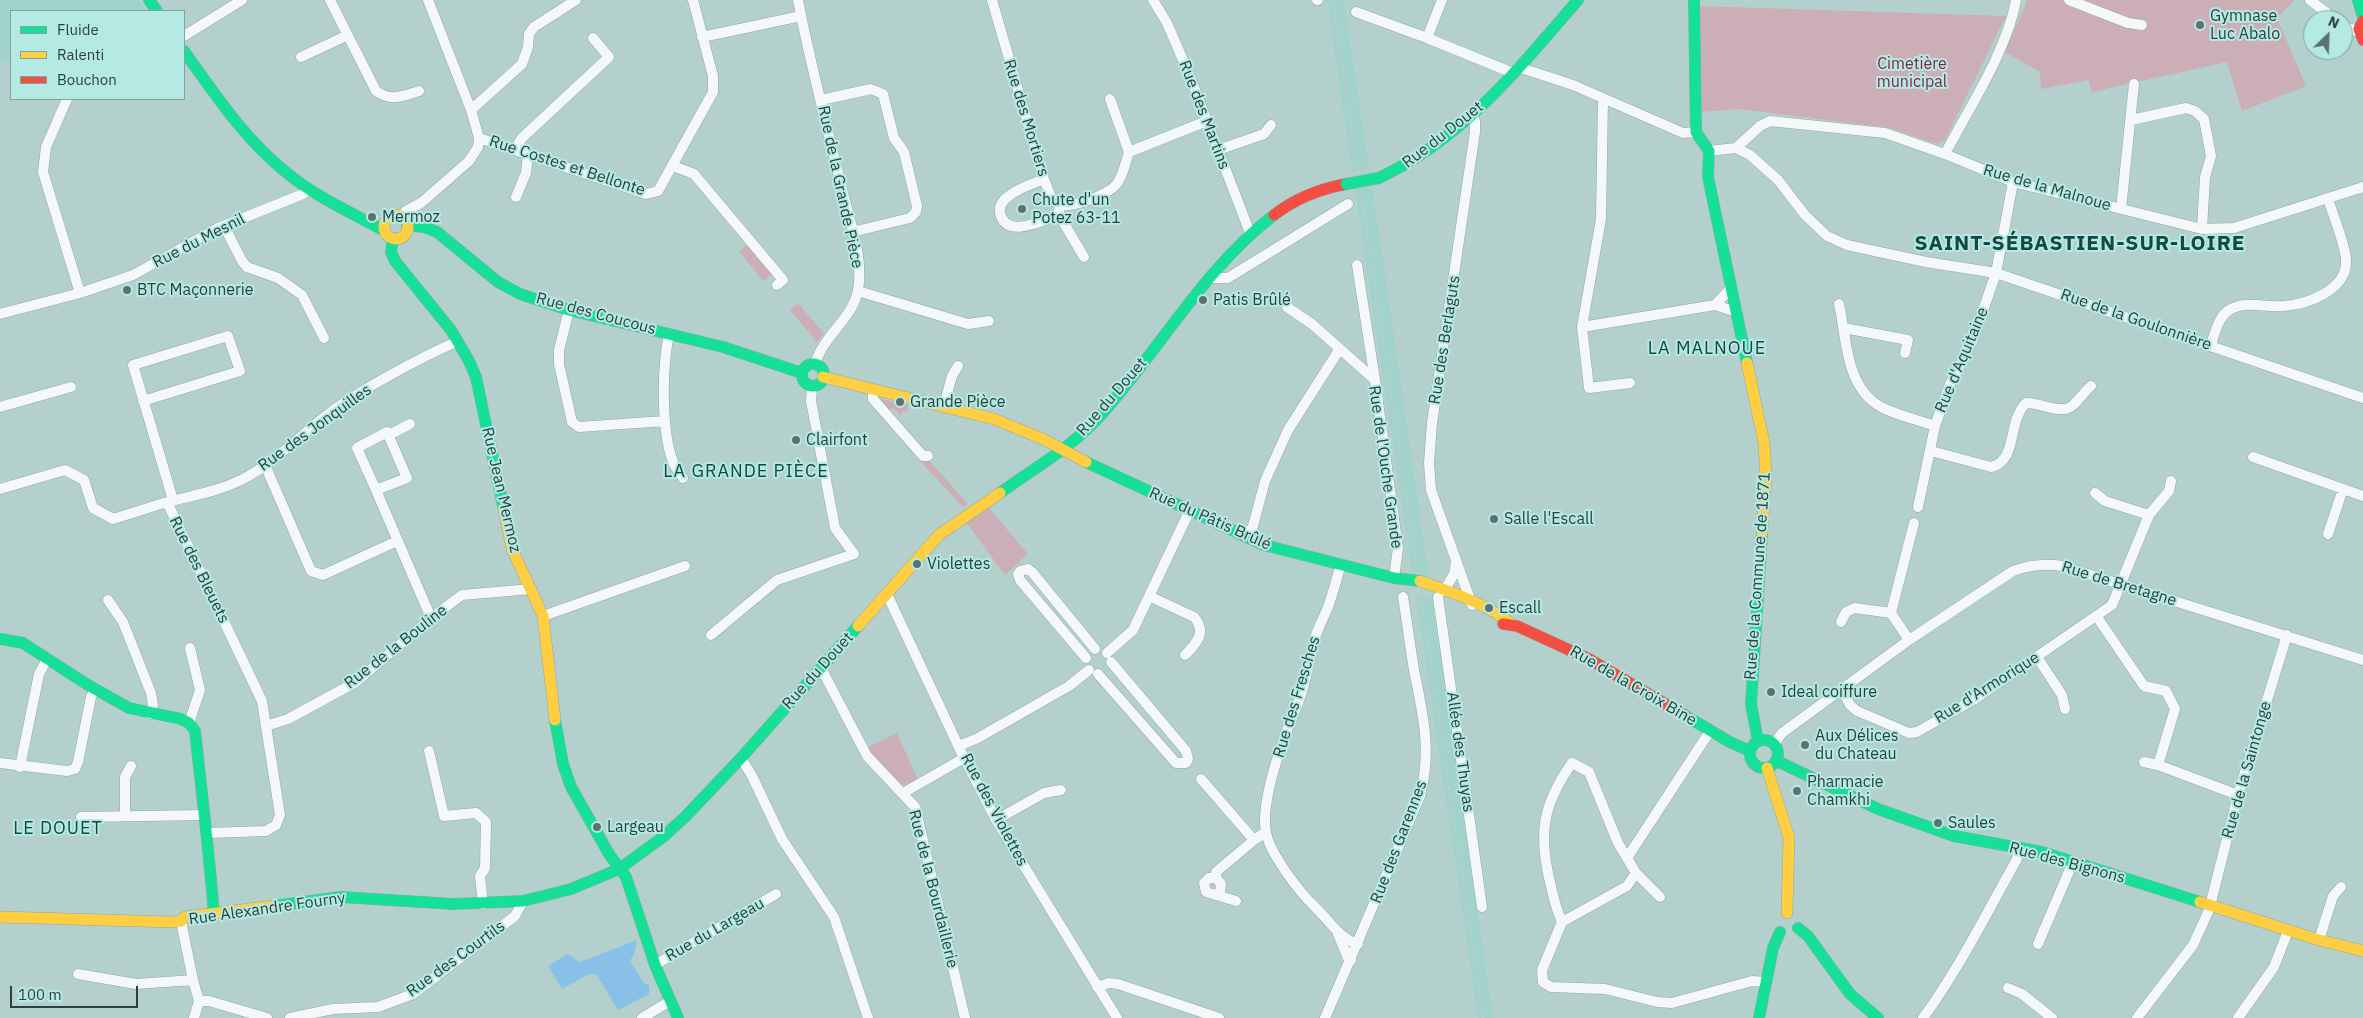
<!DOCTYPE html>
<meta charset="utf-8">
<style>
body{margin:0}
#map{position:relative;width:2363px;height:1018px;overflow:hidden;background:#b4d0cd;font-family:"IBM Plex Sans",sans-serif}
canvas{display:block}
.legend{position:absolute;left:10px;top:10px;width:175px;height:90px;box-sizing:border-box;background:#b4eae3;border:1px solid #7da6a1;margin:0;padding:6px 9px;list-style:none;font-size:15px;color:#2b413e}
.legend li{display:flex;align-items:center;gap:10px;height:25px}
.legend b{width:25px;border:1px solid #7da6a1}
.north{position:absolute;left:2303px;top:10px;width:50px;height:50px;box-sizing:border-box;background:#b4eae3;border:1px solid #7da6a1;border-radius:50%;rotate:24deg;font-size:14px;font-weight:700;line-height:20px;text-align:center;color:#2b413e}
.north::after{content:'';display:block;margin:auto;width:18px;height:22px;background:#5b7370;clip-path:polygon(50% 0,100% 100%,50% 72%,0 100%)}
.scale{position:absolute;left:10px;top:986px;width:128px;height:22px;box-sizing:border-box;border:2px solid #2b413e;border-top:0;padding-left:6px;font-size:15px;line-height:18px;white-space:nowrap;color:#2b413e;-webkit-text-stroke:4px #b4eae3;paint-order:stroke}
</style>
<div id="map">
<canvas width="2363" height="1018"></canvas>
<ul class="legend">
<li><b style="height:6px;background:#16e098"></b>Fluide</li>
<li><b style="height:6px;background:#ffcf43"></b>Ralenti</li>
<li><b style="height:6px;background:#f24e42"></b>Bouchon</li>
</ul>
<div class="north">N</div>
<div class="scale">100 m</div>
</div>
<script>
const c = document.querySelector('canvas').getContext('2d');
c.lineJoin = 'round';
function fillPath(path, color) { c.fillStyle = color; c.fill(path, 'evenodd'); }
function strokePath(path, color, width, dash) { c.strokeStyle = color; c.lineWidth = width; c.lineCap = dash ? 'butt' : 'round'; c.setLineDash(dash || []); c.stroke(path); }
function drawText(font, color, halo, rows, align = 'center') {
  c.font = font + ' "IBM Plex Sans",sans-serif'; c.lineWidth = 4; c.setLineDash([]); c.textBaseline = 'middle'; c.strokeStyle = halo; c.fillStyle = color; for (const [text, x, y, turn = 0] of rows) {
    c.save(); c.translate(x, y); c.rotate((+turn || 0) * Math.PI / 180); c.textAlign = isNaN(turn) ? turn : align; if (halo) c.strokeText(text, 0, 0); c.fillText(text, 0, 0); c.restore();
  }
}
fillPath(new Path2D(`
 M 0,0 L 139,0 L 147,11 L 11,11 L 11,60 L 0,63 Z
 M 1327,0 L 1344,0 L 1369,169 L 1352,172 Z
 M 1372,185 L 1430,584 L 1413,578 L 1355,189 Z
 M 1416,595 L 1432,599 L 1493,1018 L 1478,1018 Z`), '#a2d2cc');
fillPath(new Path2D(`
 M 2026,0 L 2295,0 L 2277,18 L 2306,86 L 2242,111 L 2227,62 L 2092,92 L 2088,80 L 2041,89 L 2040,72 L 2005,52 L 2026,3 Z
 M 1699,6 L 2006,16 L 1945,140 L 1937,144 L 1890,128 L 1740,109 L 1701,112 Z
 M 748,244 L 773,273 L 763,281 L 739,251 Z
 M 798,303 L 824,334 L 817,342 L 790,310 Z
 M 881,399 L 908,405 L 907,412 L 903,411 L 900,416 L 893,407 L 888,411 L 880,401 Z
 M 926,457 L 968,504 L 963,507 L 921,462 Z
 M 988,507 L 1028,554 L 1005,575 L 966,522 Z
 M 897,733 L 918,780 L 902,785 L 884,769 L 867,748 Z`), '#ccaeb6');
fillPath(new Path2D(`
 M 637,940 L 634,954 L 630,961 L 643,982 L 649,986 L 649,994 L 618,1010 L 596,974 L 590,974 L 562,989 L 548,966 L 568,954 L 580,962 Z`), '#89c0e7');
const street = new Path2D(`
 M 330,0 L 376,91 C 391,102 403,96 419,91
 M 798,0 C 810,63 827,126 842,189 C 849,220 864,257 858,290 C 853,319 822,336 815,365
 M 992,0 L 1044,179 L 1051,197 L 1059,205 L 1059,215 L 1084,257
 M 1153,0 L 1167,23 L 1189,74 L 1250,233
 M 1317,0 L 1318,0
 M 2069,0 L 2128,23 L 2142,25
 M 2310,0 L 2336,20
 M 1356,12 L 1427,38 L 1513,73
 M 2343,26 L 2359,32
 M 184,36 L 242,0
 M 702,37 L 801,16
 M 1427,38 L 1442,0
 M 301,57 L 348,35
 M 1518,67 L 1573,85 L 1683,133 L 1696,132
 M 1603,98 L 1601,219 L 1582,327 L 1589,388 L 1630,383
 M 67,99 L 46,147 L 43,172 L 80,293
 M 1110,99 L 1129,152
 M 821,100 L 871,89 L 883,94 L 894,138 L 904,152 L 917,206 L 916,212 L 910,218 L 852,232
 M 471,110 L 522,64 L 528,47 L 529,34 L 534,27 L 576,0
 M 2131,120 L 2186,108 L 2195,111 L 2204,119 L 2211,156 L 2205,177 L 2202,229
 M 479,138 L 646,194 L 658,191 L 713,92 L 713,76 L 693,0
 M 1736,148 L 1750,155 L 1778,180 L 1805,215 L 1827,236 L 1847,245 L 1926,262 L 1996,273 L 1972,342 L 1950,384 L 1935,426 L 1918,507
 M 515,149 L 522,138 L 609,57 L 593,38
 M 1218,150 L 1264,134 L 1271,125
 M 1709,151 L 1736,148 L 1760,126 L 1770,121 L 1885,133 L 1945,154 L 2013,182 L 2202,229 L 2234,228 L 2363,187
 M 1945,154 C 1969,108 2007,51 2016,0
 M 673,166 L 694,174 L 783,280 L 777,285
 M 1044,179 C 1033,184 1018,188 1009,196 C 1003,200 999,206 1000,213 C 1006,240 1043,220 1059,215
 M 2013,182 L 1996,273 L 2363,398
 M 516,197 L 526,173 L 528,154
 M 1059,205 C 1072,208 1107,195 1116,185 C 1123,177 1126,161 1129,152 L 1207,121
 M 2121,209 L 2134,84
 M 401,216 L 406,211 L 421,203 L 469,161 L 478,147 L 479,138 L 471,110 L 428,0
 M 224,226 L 242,261 L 247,267 L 278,278 L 302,295 L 324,338
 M 1357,265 L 1375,380
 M 1210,278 L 1228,278 L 1348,204
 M 858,291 L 968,324 L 989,321
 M 1839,304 C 1847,339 1845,387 1881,407 C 1897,415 1918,420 1935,426
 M 1715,305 L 1731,288
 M 1287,307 L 1312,324 L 1375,380 L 1398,548 L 1394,578
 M 569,310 L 559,350 L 559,364 L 572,422 L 579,427 L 665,421
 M 0,314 L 80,293 L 133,275 L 216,229 L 303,194 L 310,189
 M 1582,327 L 1715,305 L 1737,312
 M 1844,328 L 1908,340 L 1905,353
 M 669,334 C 662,367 661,430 673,462 C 675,468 680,473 683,478
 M 2211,345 C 2215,333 2218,316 2231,309 C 2247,300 2266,308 2284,306 C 2308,304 2347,290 2346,261 C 2346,246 2333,215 2328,199
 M 873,390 L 873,399 L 923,456 L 928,456
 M 143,401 L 240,371 L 228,336 L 133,365 L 173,500
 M 944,405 L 952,376 L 958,366
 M 0,407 L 71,387
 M 387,432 L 407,478 L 376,490 L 357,448 Z
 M 389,435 L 410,424
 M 1931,451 L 1991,467 C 2018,461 2007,422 2026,403 C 2039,402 2060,415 2072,406 C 2079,400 2084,392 2091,386
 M 2253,457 L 2363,496
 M 265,465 L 311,571 L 323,575 L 397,541
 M 0,489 L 65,470 L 84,480 L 93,508 L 113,519 L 167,502 L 262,701 L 280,815 L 276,825 L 266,831 L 208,833
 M 376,490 L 431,618
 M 2095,493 L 2105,501 L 2149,515
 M 168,502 C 193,495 217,492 241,480 C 276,462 303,432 335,409 C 373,383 416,360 458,341
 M 2328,534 L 2343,489
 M 1246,537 L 1253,526 L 1265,481 L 1288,430 L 1339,350
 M 1341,564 C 1337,578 1333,593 1328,607 C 1324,617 1319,626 1316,635 C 1309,660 1306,685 1296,708 C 1283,738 1260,801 1266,833 C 1271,855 1299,892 1316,908 C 1330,921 1338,938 1358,944
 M 1444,591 L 1454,574 L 1456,562
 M 887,594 L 964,758 L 996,820 L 1117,1018
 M 1149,596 L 1194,617 C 1207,632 1197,643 1185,655
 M 1438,597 L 1482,907
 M 108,600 L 123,622 L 151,693 L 153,705 L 150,714
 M 1472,605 L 1431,490 L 1429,463 L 1432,423 L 1475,132 L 1475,121 L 1472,116
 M 543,616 L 685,566
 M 2097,617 L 2144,686 L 2166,691 L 2175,709 L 2158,765
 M 1841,622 L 1846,612 L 1855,608 L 1891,613
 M 711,635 L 777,580 L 854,554 L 835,528 L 811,401 L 812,386
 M 1909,640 L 1891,613 L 1914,523
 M 1107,653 L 1133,630 L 1189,512
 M 2037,657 L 2062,695 L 2065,709
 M 1086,658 L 1020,580 L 1018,574 L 1020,571 L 1028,569 L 1032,572 L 1095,649
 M 821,668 L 867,756 L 915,807 L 965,1018
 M 1098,674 L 1176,763 L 1186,763 L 1188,759 L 1186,751 L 1111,662
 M 1842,690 L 1850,705 L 1857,711 L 1909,733 L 1917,732 L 1975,699 L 2112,605 L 2149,515 L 2169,491 L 2171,481
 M 189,723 L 200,690 L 190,648
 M 266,726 L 288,719 L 356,682 L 431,618 L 462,595 L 531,589
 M 1774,744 L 1782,733 L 1909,640 L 2013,571 C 2030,565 2044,563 2062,566 L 2363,660
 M 959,746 L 978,738 L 1069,686 L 1089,670
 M 429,751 L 444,816 L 476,813 L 486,822 L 485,868 L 480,876 L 483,904
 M 741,758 L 752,776 L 782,839 L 834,917 L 868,1018
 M 2144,762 L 2158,765 L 2238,795
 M 0,763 L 67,771 L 75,769 L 78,762 L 91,697 L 95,689
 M 20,767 L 39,674 L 47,659
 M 1201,779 L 1254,840 L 1266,832
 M 903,793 L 964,758
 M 125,816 L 125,777 L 131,766
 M 81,817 L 204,815
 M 996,820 L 1044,793 L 1061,790
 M 1627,858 L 1710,731
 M 1636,873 L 1660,897
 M 1216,878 L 1216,872 L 1254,840
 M 1217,894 L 1220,892 L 1221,884 L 1216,878 L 1209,878 L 1204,883 L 1206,892 L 1236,901
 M 181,921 L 193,980 L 199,1001 L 194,1018
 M 1562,922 C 1556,909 1553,896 1550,882 C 1538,833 1543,804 1572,763 L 1589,772 L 1618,843 L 1636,873 L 1627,886 L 1562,922 L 1542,970 L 1543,982 L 1551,987 L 1605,989 L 1657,1002 L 1672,1003 L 1752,981 L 1766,982
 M 1338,934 L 1348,958 L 1351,960
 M 2319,940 L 2333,896 L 2341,887
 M 2038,944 L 2073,862
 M 655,965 L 776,894
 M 78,974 L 136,984 L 193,980
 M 1097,987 L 1109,983 L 1118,984 L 1219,1018
 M 2008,988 L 2022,994 L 2052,1018
 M 199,1001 L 209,1001 L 267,1018
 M 290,1018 L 333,1009 L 378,1007 L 413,994 L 515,916 L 523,901
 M 642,1018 L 670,1001
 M 1325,1018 L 1420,796 C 1432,751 1423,715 1414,670 C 1410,646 1407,621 1403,597
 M 1923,1018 C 1959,969 1986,914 2016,861 L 2020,848
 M 2137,1018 L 2193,945 L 2209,910 L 2238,795 L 2287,635
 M 2238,1018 L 2274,967 L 2288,931`);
const fast = new Path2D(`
 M 149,0 L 157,11
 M 1694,0 L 1696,132 L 1709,151 L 1708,177 L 1747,363
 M 2358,0 L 2363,17
 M 184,51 C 215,94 245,140 287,173 C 316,197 352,213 385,231
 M 1379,178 C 1465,137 1517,70 1578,0
 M 407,225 L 424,227 L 437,232 L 498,282 L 520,294 L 569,310 L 723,347 L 802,373
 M 393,238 L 391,252 L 395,261 L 451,330 L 469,361 L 476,377 L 504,510
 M802 375a11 11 0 1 1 22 0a11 11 0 1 1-22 0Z
 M 1086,462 L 1264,545 L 1394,578 L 1420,581
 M 1000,493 C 1033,469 1072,447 1100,416 C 1159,351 1203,269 1274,215
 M 0,639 L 23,643 L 88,685 L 129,708 L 181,719 L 189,723 L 195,731 C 202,792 209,853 214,914
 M 1684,715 L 1730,742 L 1750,751
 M 555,720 L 563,764 L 571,787 L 609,854 L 626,877 L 655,965 L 678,1018
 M1750 754a14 14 0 1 1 28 0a14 14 0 1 1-28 0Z
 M 1758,741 L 1751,704 L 1762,533
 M 1777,761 L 1878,809 L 1954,836 L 2042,852 L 2200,902
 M 273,906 L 341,897 L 454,904 L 523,901 L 571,889 L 619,869 L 663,837 L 685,817 L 741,758 L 858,626
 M 1798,928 L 1808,936 L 1850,994 L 1878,1018
 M 1759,1018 L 1773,948 L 1780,932`);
const slow = new Path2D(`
 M384 227a12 12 0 1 1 24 0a12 12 0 1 1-24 0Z
 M 1747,363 L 1764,443 L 1766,477 L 1762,533
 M 823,377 L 994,419 L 1043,439 L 1086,462
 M 504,510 L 512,549 L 543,616 L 555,720
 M 1420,581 C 1448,591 1490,605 1513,625
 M 858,626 L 939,535 L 1000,493
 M 1767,768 L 1789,838 L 1787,913
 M 2200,902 L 2319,940 L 2363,951
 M 0,917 L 173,922 L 181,921 L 185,917 L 273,906`);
const jam = new Path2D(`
 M 2363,21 L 2359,29 L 2363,40
 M 1274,215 C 1296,198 1319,189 1346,184
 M 1503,624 L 1517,626 L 1589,659 L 1684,715`);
strokePath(street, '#92a8a6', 11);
strokePath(fast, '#92a8a6', 12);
strokePath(slow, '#92a8a6', 12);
strokePath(jam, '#92a8a6', 12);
strokePath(street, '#f4f8f8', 10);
strokePath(fast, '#16e098', 11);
strokePath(slow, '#ffcf43', 11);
strokePath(jam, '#f24e42', 11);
strokePath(new Path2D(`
 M 1333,0 L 1483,1018`), '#c3ccca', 2.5, [2.5, 5]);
const fastBridge = new Path2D(`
 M 1346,184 L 1379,178`);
strokePath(fastBridge, '#92a8a6', 12, []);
strokePath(fastBridge, '#16e098', 11);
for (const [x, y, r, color] of [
 [2200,25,5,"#5b7370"],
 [1022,209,5,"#5b7370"],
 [372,217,5,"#5b7370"],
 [127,290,5,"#5b7370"],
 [1203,300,5,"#5b7370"],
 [900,402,5,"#5b7370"],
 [796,440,5,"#5b7370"],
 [1494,519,5,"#5b7370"],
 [917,564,5,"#5b7370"],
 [1489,608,5,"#5b7370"],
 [1771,692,5,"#5b7370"],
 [1805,745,5,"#5b7370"],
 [1797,791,5,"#5b7370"],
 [1938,823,5,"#5b7370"],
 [597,827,5,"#5b7370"]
]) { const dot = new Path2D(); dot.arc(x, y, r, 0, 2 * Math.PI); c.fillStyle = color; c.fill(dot); strokePath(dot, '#b4eae3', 2); }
drawText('16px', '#2b413e', '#b4eae3', [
 ["Gymnase",2210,16],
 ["Luc Abalo",2210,34],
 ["Chute d'un",1032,200],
 ["Potez 63-11",1032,218],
 ["Mermoz",382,217],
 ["BTC Maçonnerie",137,290],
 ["Patis Brûlé",1213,300],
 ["Grande Pièce",910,402],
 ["Clairfont",806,440],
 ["Salle l'Escall",1504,519],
 ["Violettes",927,564],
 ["Escall",1499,608],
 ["Ideal coiffure",1781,692],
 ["Aux Délices",1815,736],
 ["du Chateau",1815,754],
 ["Pharmacie",1807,782],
 ["Chamkhi",1807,800],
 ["Saules",1948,823],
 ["Largeau",607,827]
], 'left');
drawText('16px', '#882444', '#b4eae3', [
 ["Cimetière",1912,64],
 ["municipal",1912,82]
]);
drawText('16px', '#2b413e', '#b4eae3', [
 ["Rue des Martins",1204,115,69],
 ["Rue des Mortiers",1026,118,73],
 ["Rue du Douet",1443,135,-38],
 ["Rue Costes et Bellonte",567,166,18],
 ["Rue de la Grande Pièce",840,187,78],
 ["Rue de la Malnoue",2047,188,16],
 ["Rue du Mesnil",199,241,-27],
 ["Rue des Coucous",596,314,15],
 ["Rue de la Goulonnière",2136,320,19],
 ["Rue des Berlaguts",1445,340,-81],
 ["Rue d'Aquitaine",1962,360,-67],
 ["Rue du Douet",1112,397,-49],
 ["Rue des Jonquilles",315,428,-36],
 ["Rue de l'Ouche Grande",1385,467,82],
 ["Rue Jean Mermoz",501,490,77],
 ["Rue du Pâtis Brûlé",1210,519,24],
 ["Rue des Bleuets",199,570,64],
 ["Rue de la Commune de 1871",1758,576,-86],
 ["Rue de Bretagne",2119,584,17],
 ["Rue de la Bouline",396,647,-38],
 ["Rue du Douet",818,671,-48],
 ["Rue de la Croix Bine",1633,686,30],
 ["Rue d'Armorique",1987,688,-32],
 ["Rue des Fresches",1297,697,-73],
 ["Allée des Thuyas",1460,752,82],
 ["Rue de la Saintonge",2247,770,-74],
 ["Rue des Violettes",994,810,62],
 ["Rue des Garennes",1399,842,-69],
 ["Rue des Bignons",2067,863,15],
 ["Rue de la Bourdaillerie",933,889,76],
 ["Rue Alexandre Fourny",267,909,-8],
 ["Rue du Largeau",715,930,-30],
 ["Rue des Courtils",456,959,-36]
]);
c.letterSpacing = '1px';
drawText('18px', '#134944', '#b4eae3', [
 ["LA MALNOUE",1707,349],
 ["LA GRANDE PIÈCE",746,472],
 ["LE DOUET",58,829]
]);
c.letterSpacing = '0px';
c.letterSpacing = '1px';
drawText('bold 21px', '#134944', '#b4eae3', [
 ["SAINT-SÉBASTIEN-SUR-LOIRE",2080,244]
]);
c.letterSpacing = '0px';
</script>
